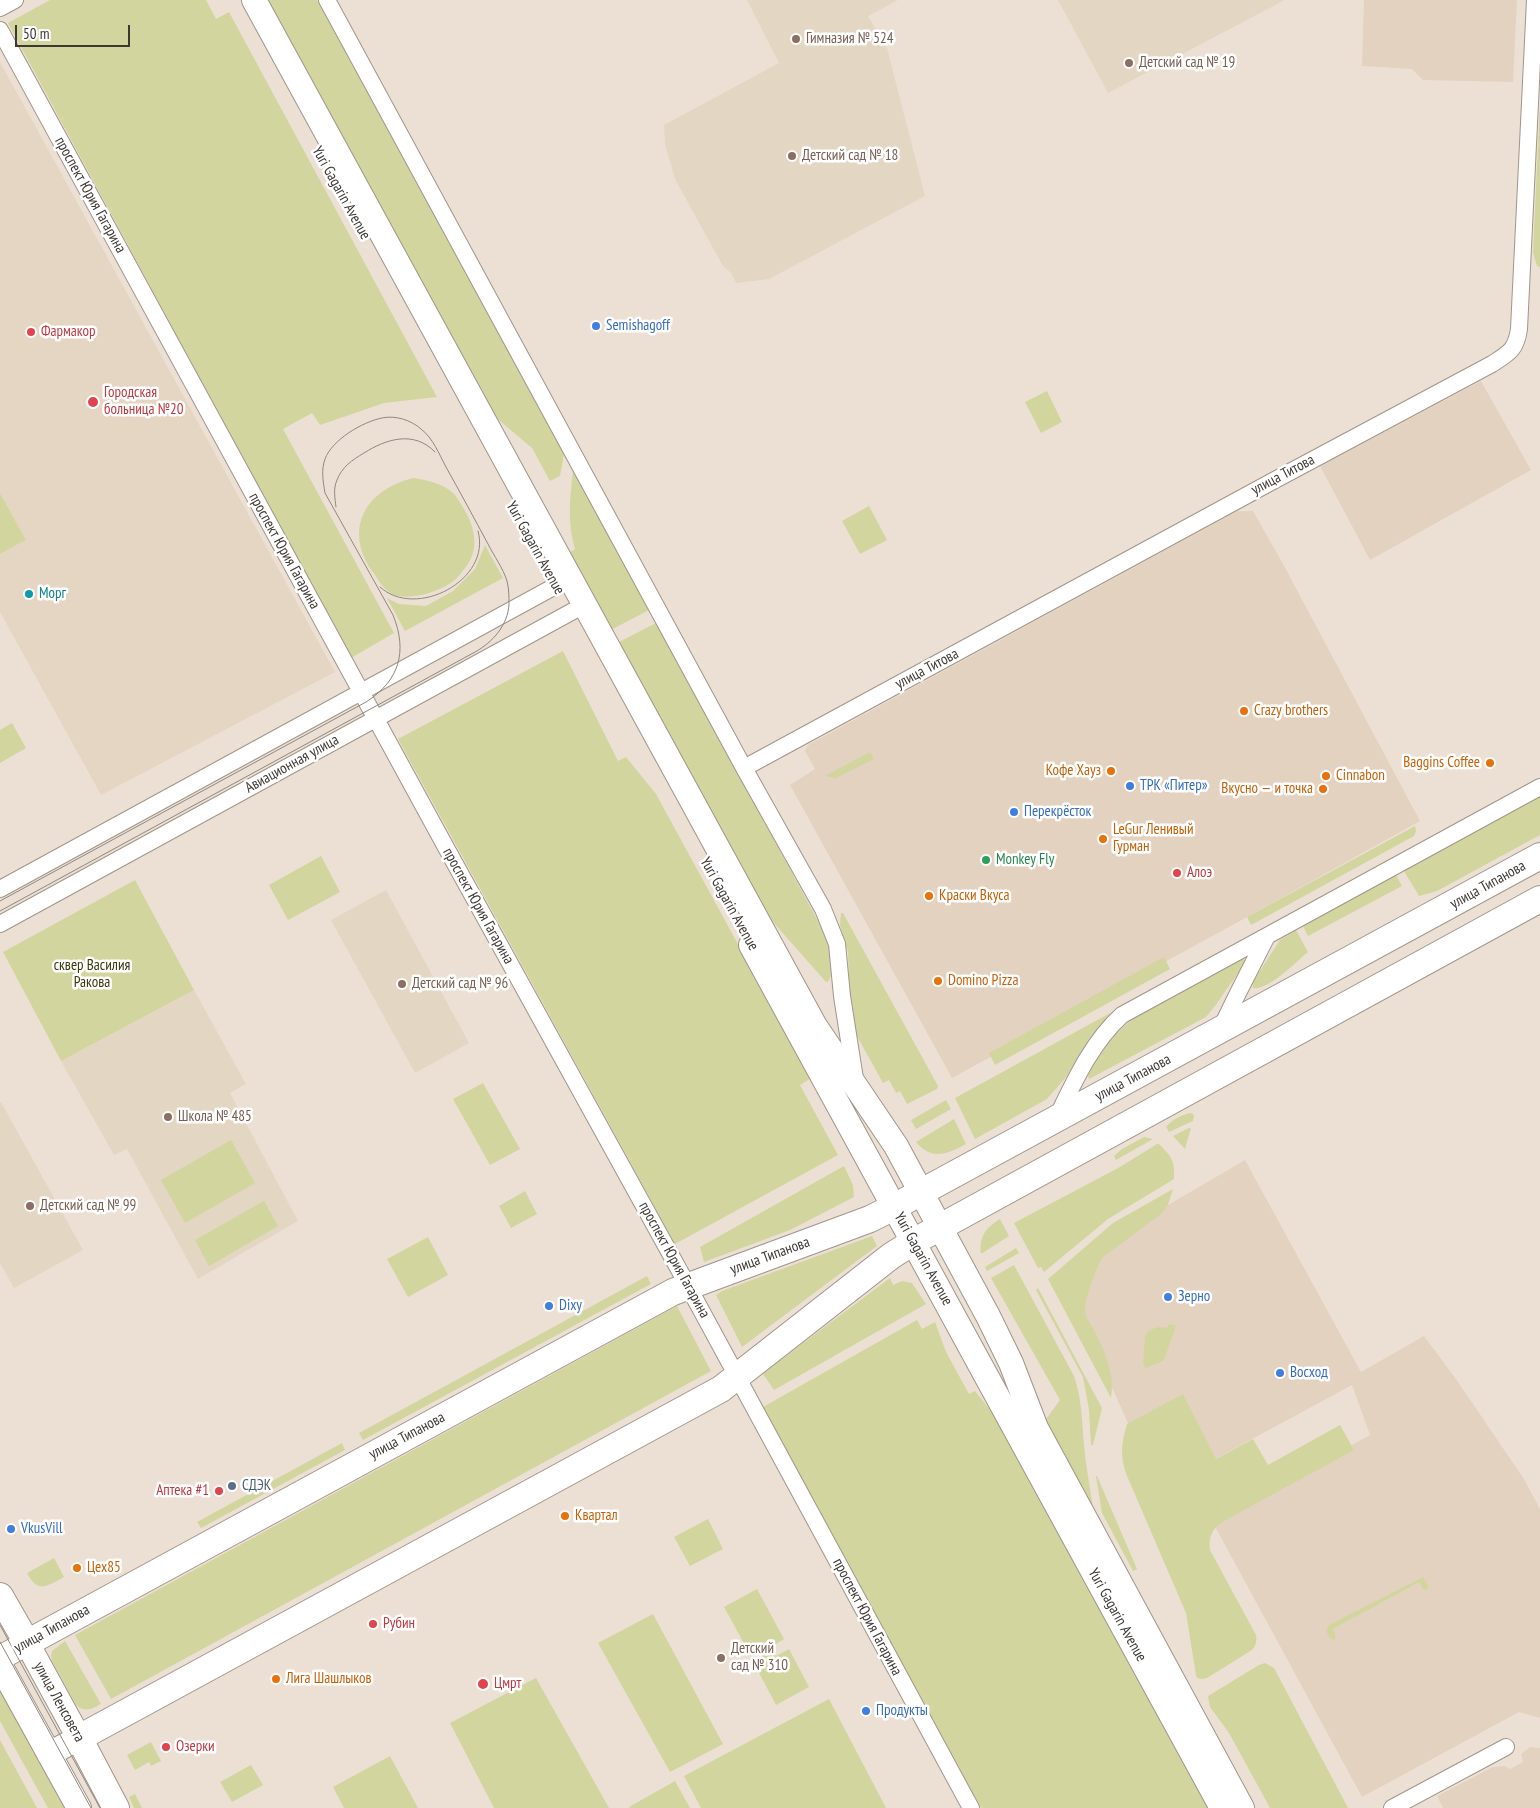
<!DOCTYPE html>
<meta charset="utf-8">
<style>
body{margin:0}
#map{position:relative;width:1540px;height:1808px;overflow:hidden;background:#ece0d4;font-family:"PT Sans Narrow",sans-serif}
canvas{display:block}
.scale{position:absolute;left:15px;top:25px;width:115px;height:22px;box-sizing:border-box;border:2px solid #3d3834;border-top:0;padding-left:6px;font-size:15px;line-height:18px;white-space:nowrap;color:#3d3834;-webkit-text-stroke:4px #fff;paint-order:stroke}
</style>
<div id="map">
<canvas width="1540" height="1808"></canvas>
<div class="scale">50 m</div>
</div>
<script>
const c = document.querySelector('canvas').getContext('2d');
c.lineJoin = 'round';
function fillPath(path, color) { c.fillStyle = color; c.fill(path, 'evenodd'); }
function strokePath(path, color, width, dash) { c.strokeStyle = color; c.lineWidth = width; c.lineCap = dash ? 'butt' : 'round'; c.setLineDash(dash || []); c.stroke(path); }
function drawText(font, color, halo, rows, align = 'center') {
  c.font = font + ' "PT Sans Narrow",sans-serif'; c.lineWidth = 5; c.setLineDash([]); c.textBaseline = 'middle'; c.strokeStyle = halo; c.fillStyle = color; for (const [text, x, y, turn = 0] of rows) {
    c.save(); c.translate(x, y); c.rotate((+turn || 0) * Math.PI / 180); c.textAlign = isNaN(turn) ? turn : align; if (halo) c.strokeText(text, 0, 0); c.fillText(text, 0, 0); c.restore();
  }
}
fillPath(new Path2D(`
 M 1364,0 L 1517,0 L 1513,82 L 1423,80 L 1412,69 L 1362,66 Z
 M 1481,381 L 1531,470 L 1370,560 L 1320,466 Z
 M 1237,511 L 1253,511 L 1282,562 L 1420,821 L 1240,921 L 952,1078 L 790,785 L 815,769 L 805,751 L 808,745 Z
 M 1245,1160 L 1361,1372 L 1424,1336 L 1456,1379 L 1524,1479 L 1540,1509 L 1540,1718 L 1519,1712 L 1362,1797 L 1212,1521 L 1370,1435 L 1352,1385 L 1158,1490 L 1078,1312 L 1093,1255 L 1127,1229 Z
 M 1530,1747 L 1540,1748 L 1540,1808 L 1443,1808 L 1437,1796 L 1493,1767 L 1505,1766 L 1510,1769 L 1523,1762 L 1521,1754 Z`), '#e4d2c1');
fillPath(new Path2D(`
 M 747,0 L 898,0 L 868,16 L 887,48 L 925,196 L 769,279 L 736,283 L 731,273 L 723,266 L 675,179 L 665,144 L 664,125 L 779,63 Z
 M 1058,0 L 1283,0 L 1283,1 L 1108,93 Z
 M 386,890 L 469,1043 L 415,1073 L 331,920 Z
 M 194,990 L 246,1084 L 230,1093 L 298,1221 L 198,1279 L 127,1149 L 114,1155 L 61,1061 Z
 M 1,1102 L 83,1250 L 14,1288 L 0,1263 L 0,1103 Z`), '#e3d6c3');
fillPath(new Path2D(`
 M 0,62 L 335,672 L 101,795 L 0,612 L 0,554 L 26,540 L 0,493 Z`), '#e4d6c3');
fillPath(new Path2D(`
 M 50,0 L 206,0 L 216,19 L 229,12 L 437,397 L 384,403 L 320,425 L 312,413 L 283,429 L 394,633 L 351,658 L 8,23 Z
 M 266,0 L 317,0 L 564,454 L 560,476 L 550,481 L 532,448 L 494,416 Z
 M 1540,102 L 1540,267 L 1537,266 L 1533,252 Z
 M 1047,391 L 1062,422 L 1041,433 L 1025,402 Z
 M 573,470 L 649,610 L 609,631 L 567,554 L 575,549 C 567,521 570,499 573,470 Z
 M 413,478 C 427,480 441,483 452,492 C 456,495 458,500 461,504 C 474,524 481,547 466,567 C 463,570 460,575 456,579 C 442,591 410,602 392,594 C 383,589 378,579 372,571 C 343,528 366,490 413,478 Z
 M 0,493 L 26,540 L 0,554 Z
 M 869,506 L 887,540 L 860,554 L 842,521 Z
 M 485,545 L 503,578 L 405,631 L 387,598 L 399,604 L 426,606 L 453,591 L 475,569 Z
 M 656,623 L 824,932 C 829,946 837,968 828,982 L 826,982 L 765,913 L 617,643 Z
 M 563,651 L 618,761 L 626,757 L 656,794 L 811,1078 L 800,1085 L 838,1155 L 675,1244 L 398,739 Z
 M 12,723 L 26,748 L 0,763 L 0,730 Z
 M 870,752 L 874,759 L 836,778 L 825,776 Z
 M 1540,796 L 1540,835 L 1437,891 L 1419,896 L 1404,871 Z
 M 1415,826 L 1416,831 L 1414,836 L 1251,925 L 1247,917 Z
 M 321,856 L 340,892 L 288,920 L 269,885 Z
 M 1396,875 L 1402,886 L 1308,936 L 1303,926 Z
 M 135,880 L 194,990 L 61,1061 L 3,952 Z
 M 841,913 L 843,913 L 938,1086 L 937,1089 L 907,1104 L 900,1091 L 896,1093 L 889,1080 L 883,1083 L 857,1036 L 853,1022 L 850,1006 L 848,952 L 840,925 Z
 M 1296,930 L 1308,952 C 1297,961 1268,991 1253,988 L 1252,983 L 1280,940 Z
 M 1164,957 L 1170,969 L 995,1065 L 989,1053 Z
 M 1243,959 L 1245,960 L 1243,966 L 1215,1006 L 1206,1017 L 1089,1079 L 1088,1076 L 1090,1071 C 1103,1051 1114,1032 1134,1018 Z
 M 1112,1012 L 1090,1038 L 1066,1077 L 1047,1099 L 975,1139 L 955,1098 Z
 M 483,1083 L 520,1149 L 490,1165 L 453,1099 Z
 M 946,1100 L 951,1109 L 916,1129 L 911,1120 Z
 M 1191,1113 L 1194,1115 L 1193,1121 L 1169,1132 L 1166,1127 C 1171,1120 1183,1114 1191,1113 Z
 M 954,1119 L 966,1144 C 948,1154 931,1161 916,1142 Z
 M 1189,1128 L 1191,1128 L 1185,1149 L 1173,1136 Z
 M 1144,1137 L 1153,1139 L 1116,1160 L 1114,1156 L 1122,1149 Z
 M 231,1140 L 255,1183 L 185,1223 L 161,1180 Z
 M 1157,1144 L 1159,1144 C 1172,1157 1175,1161 1174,1179 L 1108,1219 L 1044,1272 L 1041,1267 L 1038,1268 L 1014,1223 L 1120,1167 Z
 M 844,1166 L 853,1185 L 854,1197 L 790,1230 L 704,1262 L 700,1247 Z
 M 1173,1189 L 1168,1205 L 1161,1214 L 1103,1257 C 1097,1265 1084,1301 1085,1311 C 1085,1317 1092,1326 1095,1332 C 1105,1352 1115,1375 1111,1398 L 1048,1279 L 1113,1223 Z
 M 525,1191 L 537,1214 L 511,1228 L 499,1206 Z
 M 264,1201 L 278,1226 L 209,1266 L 195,1240 Z
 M 1000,1219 L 1009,1236 L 981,1254 C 979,1237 985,1228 1000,1219 Z
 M 872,1236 L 877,1246 L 742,1347 L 716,1295 L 722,1291 Z
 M 428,1237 L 448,1275 L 408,1297 L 387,1259 Z
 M 1016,1248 L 1019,1253 L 987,1271 L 985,1267 Z
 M 1014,1265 L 1074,1376 C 1082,1399 1082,1422 1084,1445 C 1086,1468 1091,1492 1094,1515 L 1044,1422 L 1060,1400 L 991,1278 Z
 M 647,1276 L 651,1284 L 363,1440 L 359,1433 Z
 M 890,1278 L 893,1285 L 902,1281 L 912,1283 L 926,1304 L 774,1390 L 763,1374 L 767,1370 Z
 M 1038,1288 L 1102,1408 L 1093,1445 L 1091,1445 L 1089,1410 L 1083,1377 L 1036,1290 Z
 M 677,1306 L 711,1371 L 111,1699 L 75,1635 Z
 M 917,1320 L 922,1329 L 935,1322 L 946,1352 L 969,1394 L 975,1391 L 1003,1426 L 1211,1808 L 981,1808 L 763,1407 Z
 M 1169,1324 L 1176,1326 L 1165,1357 L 1163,1361 L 1146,1368 L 1143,1365 L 1145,1336 C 1150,1328 1158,1326 1167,1328 Z
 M 1183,1394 L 1216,1459 L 1253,1439 L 1268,1465 L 1340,1425 L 1354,1450 L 1222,1522 C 1212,1529 1208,1538 1210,1550 L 1256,1635 C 1257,1641 1256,1646 1252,1650 L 1207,1678 L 1202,1679 L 1197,1678 L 1196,1675 L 1186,1613 L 1127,1476 C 1120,1458 1121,1443 1127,1424 Z
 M 342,1443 L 345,1450 L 201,1528 L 197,1522 Z
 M 1096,1476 L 1097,1476 L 1137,1569 L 1133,1571 L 1102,1513 Z
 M 708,1519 L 723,1549 L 690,1566 L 674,1537 Z
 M 54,1558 L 64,1577 C 47,1586 38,1594 27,1573 Z
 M 1423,1577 L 1428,1586 L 1427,1590 L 1423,1589 L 1419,1582 L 1333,1629 L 1336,1638 L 1334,1640 L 1330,1638 L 1326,1631 L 1329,1625 Z
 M 757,1589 L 784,1639 L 771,1647 L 776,1656 L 789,1649 L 809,1687 L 776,1705 L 756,1667 L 765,1661 L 760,1652 L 751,1656 L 724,1607 Z
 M 653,1614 L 723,1744 L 670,1772 L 598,1643 Z
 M 65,1641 L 101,1704 C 92,1709 85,1713 76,1705 L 52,1661 L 51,1656 L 52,1651 Z
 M 1265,1663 L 1274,1668 L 1348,1808 L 1270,1808 L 1229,1733 L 1210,1707 L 1208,1696 L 1259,1665 Z
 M 536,1678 L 609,1808 L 494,1808 L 450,1723 Z
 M 0,1688 L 66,1808 L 48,1808 L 0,1721 Z
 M 829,1699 L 886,1808 L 701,1808 L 684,1776 Z
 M 0,1740 L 37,1808 L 0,1808 Z
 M 151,1742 L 161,1761 L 151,1766 L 149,1762 L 135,1770 L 127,1755 Z
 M 390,1756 L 418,1808 L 344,1808 L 333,1787 Z
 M 251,1765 L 263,1785 L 232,1802 L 220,1782 Z
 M 675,1781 L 690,1808 L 630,1808 L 629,1807 Z
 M 135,1794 L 142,1808 L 134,1808 L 129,1797 Z`), '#d2d59e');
const street = new Path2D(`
 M 327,0 L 744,768 L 823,909 L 837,944 L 842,996 L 855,1079
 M 0,8 L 15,0
 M 0,30 L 443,842 L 688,1286 L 971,1808
 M 744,768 L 1273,481 L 1492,364 C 1509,353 1516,350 1519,329 L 1535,0
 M 0,889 L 570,578
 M 0,924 L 584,605
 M 1221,1028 L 1238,993 L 1267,936
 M 1057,1117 C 1074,1082 1092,1042 1122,1015 L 1540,787
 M 1392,1808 L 1506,1747`);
const secondary = new Path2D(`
 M 254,0 L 815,1026 L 896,1146 L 988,1316 L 1011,1363 L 1036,1428 L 1242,1808
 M 751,945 L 1222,1808
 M 0,1658 L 27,1643 L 79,1738 L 49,1754
 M 0,1665 L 79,1808`);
const primary = new Path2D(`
 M 0,1596 L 27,1643 L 673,1292 L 870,1219 L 894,1207 L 1540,856
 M 116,1808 L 79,1738 L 721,1389 L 891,1256 L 913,1242 L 1540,899`);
strokePath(street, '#a0958a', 18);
strokePath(secondary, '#a0958a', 26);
strokePath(primary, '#a0958a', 28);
strokePath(street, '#fff', 16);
strokePath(secondary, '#fff', 24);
strokePath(primary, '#fff', 26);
strokePath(new Path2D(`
 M 336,507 C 335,498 333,489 337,480 C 342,467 352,460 364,453 C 386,439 414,430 435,452
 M 380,587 C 416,620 492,580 478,531
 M 0,901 L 366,702 C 399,681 408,652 393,615 L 325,493 C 323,481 321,470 325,459 C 332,440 362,422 382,418 C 395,415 411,420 421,429 C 433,438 439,454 446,467 C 460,492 474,518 488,544 C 494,556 503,568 507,581 C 509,589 509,597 509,604 C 508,625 493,642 475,652 L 0,911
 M 0,1625 L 100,1808
 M 0,1642 L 91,1808`), '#8f877f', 1);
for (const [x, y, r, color] of [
 [796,39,5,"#8d6e63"],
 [1129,63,5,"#8d6e63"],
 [792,156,5,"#8d6e63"],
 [596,326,5,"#3f7fe0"],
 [31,332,5,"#e0444e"],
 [93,402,6,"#e0444e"],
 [29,594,5,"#0f9aa8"],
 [1244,711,5,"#e8710a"],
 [1490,763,5,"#e8710a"],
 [1111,771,5,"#e8710a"],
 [1326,776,5,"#e8710a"],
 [1130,786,5,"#3f7fe0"],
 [1323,789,5,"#e8710a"],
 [1014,812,5,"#3f7fe0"],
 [1103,839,5,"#e8710a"],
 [986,860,5,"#2e9e5b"],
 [1177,873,5,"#e0444e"],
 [929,896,5,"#e8710a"],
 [938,981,5,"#e8710a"],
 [402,984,5,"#8d6e63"],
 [168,1117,5,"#8d6e63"],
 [30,1206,5,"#8d6e63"],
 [1168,1297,5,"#3f7fe0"],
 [549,1306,5,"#3f7fe0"],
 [1280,1373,5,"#3f7fe0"],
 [232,1486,5,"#5c6f8a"],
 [219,1491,5,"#e0444e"],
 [565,1516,5,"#e8710a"],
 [11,1529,5,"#3f7fe0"],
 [77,1568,5,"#e8710a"],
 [373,1624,5,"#e0444e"],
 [721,1658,5,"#8d6e63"],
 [276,1679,5,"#e8710a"],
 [483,1684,6,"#e0444e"],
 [866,1711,5,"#3f7fe0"],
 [166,1747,5,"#e0444e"]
]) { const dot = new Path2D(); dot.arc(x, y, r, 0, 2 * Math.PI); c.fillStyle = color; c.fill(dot); strokePath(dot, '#fff', 2); }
drawText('15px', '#785e54', '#fff', [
 ["Гимназия № 524",806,39],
 ["Детский сад № 19",1139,63],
 ["Детский сад № 18",802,156],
 ["Детский сад № 96",412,984],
 ["Школа № 485",178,1117],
 ["Детский сад № 99",40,1206],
 ["Детский",731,1649],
 ["сад № 310",731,1666]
], 'left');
drawText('15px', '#3d3834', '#fff', [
 ["Yuri Gagarin Avenue",341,193,61],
 ["проспект Юрия Гагарина",90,195,61],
 ["улица Титова",1283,475,-28],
 ["Yuri Gagarin Avenue",535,548,61],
 ["проспект Юрия Гагарина",284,551,61],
 ["улица Титова",927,669,-28],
 ["Авиационная улица",292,764,-29],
 ["улица Типанова",1488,885,-29],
 ["Yuri Gagarin Avenue",729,904,61],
 ["проспект Юрия Гагарина",478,906,61],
 ["улица Типанова",1133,1078,-28],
 ["улица Типанова",770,1256,-20],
 ["Yuri Gagarin Avenue",923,1259,61],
 ["проспект Юрия Гагарина",674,1260,61],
 ["улица Типанова",407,1436,-28],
 ["Yuri Gagarin Avenue",1117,1615,61],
 ["проспект Юрия Гагарина",867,1617,62],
 ["улица Типанова",52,1629,-29],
 ["улица Ленсовета",59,1702,61]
]);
drawText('15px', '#366cbe', '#fff', [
 ["Semishagoff",606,326],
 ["ТРК «Питер»",1140,786],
 ["Перекрёсток",1024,812],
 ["Зерно",1178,1297],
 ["Dixy",559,1306],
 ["Восход",1290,1373],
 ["VkusVill",21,1529],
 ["Продукты",876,1711]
], 'left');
drawText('15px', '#be3a42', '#fff', [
 ["Фармакор",41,332],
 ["Городская",104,393],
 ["больница №20",104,410],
 ["Алоэ",1187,873],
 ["Аптека #1",209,1491,"right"],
 ["Рубин",383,1624],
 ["Цмрт",494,1684],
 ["Озерки",176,1747]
], 'left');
drawText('15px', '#0d838f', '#fff', [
 ["Морг",39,594]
], 'left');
drawText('15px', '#c56008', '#fff', [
 ["Crazy brothers",1254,711],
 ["Baggins Coffee",1480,763,"right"],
 ["Кофе Хауз",1101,771,"right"],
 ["Cinnabon",1336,776],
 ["Вкусно — и точка",1313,789,"right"],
 ["LeGur Ленивый",1113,830],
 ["Гурман",1113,847],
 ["Краски Вкуса",939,896],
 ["Domino Pizza",948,981],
 ["Квартал",575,1516],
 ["Цех85",87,1568],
 ["Лига Шашлыков",286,1679]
], 'left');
drawText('15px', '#27864d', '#fff', [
 ["Monkey Fly",996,860]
], 'left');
drawText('15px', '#393a0c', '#fff', [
 ["сквер Василия",92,966],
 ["Ракова",92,983]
]);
drawText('15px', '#4e5e75', '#fff', [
 ["СДЭК",242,1486]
], 'left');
</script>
